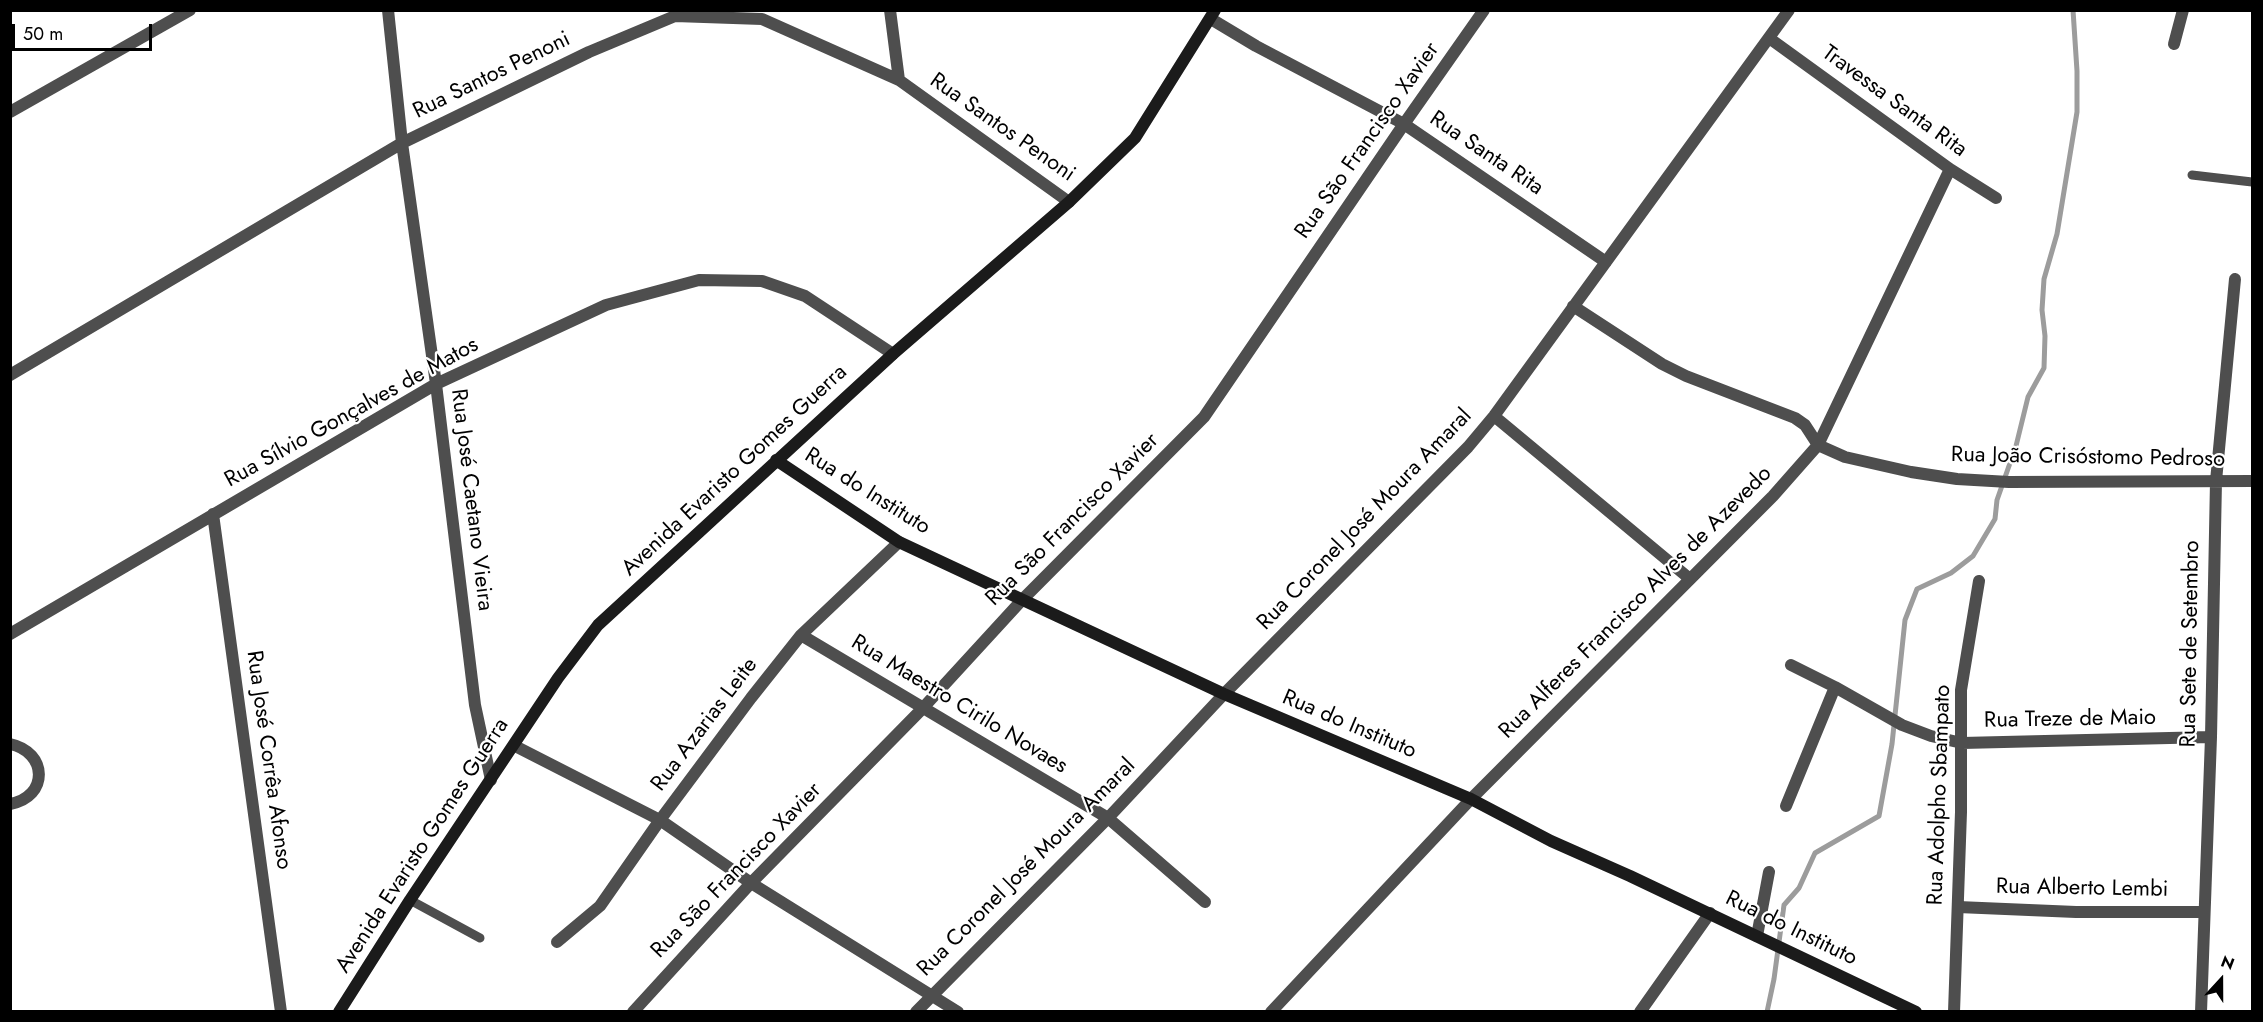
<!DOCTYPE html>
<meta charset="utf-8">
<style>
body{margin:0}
#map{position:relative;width:2263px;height:1022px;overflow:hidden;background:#fff;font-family:Jost,sans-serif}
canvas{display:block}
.frame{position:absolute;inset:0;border:12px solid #000;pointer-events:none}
.north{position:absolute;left:2191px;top:950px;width:60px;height:60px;-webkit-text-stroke:4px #fff;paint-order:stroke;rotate:21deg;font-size:16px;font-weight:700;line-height:24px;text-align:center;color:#000}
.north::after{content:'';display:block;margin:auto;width:21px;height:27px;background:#000;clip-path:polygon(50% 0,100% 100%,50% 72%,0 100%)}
.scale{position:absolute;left:12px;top:24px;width:140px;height:27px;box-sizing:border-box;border:3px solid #000;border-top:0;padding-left:8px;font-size:18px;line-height:21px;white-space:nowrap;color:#000;-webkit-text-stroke:4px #fff;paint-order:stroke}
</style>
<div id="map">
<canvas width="2263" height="1022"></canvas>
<div class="frame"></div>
<div class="north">N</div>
<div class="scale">50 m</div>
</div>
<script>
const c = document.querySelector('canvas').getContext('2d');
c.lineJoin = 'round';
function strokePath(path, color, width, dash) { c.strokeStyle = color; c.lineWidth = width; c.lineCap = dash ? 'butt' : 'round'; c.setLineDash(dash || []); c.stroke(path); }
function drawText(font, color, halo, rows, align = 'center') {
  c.font = font + ' Jost,sans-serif'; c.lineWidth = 4.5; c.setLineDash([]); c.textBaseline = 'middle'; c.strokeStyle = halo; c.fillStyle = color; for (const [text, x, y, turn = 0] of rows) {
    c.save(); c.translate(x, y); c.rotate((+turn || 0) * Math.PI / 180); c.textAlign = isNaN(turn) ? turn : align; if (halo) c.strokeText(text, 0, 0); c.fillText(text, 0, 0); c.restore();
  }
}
strokePath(new Path2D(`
 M 1767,1012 L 1774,979 L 1784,905 L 1799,888 L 1815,853 L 1879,816 L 1892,744 L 1905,620 L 1917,589 L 1951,573 L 1973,556 L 1995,519 L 1997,500 L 2016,446 L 2028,397 L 2044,368 L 2045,336 L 2042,310 L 2044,279 L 2057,234 L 2077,112 L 2077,71 L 2073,10`), '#9c9c9c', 5);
strokePath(new Path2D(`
 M 2192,175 L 2252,182
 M 410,900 L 480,938`), '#4e4e4e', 9);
strokePath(new Path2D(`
 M 388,10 L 402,143 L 436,384 L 475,705 L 491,780
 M 890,10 L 899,80
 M 1211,19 L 1256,46 L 1404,124 L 1606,262
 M 1769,38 L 1950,169 L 1996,198
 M 2174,44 L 2183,10
 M 10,112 L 190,10
 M 1573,306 L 1662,364 L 1686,376 L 1795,418 L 1805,425 L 1818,445 L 1845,457 L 1911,472 L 1957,479 L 2009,482 L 2252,481
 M 10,375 L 402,143 L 589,52 L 675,16 L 762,19 L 899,80 L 1069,202
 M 1494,416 L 1690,579
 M 213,514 L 281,1012
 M 10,634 L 436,384 L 606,305 L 699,280 L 762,281 L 805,296 L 893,354
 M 801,635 L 1108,818 L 1205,902
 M 1791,665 L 1835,687 L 1902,725 L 1931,736 L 1962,743 L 2211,737
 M 10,744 C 48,752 49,797 10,804
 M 515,746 L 660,820 L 751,883 L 958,1012
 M 1786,806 L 1835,687
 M 1958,907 L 2076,912 L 2204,912
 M 1757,936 L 1769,872
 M 557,942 L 600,906 L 660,820 L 751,698 L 801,635 L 899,542
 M 633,1012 L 751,883 L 922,709 L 1022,600 L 1204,417 L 1404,124 L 1484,10
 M 916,1012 L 1108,818 L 1224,694 L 1468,447 L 1494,416 L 1789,10
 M 1271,1012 L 1471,799 L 1773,496 L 1818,445 L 1950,169
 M 1640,1012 L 1710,913
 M 1954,1012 L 1961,812 L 1961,690 L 1979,581
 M 2201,1012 L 2211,737 L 2216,481 L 2235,279`), '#4e4e4e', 12);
strokePath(new Path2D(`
 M 776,460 L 899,542 L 1224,694 L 1471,799 L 1551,841 L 1630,876 L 1916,1012
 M 339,1012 L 410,900 L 558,678 L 598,625 L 893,354 L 1069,202 L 1135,138 L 1215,10`), '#1b1b1b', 12);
drawText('22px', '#000', '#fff', [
 ["Rua Santos Penoni",492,76,-26],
 ["Travessa Santa Rita",1894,102,36],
 ["Rua Santos Penoni",1002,128,35],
 ["Rua São Francisco Xavier",1368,141,-55],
 ["Rua Santa Rita",1486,154,34],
 ["Rua Sílvio Gonçalves de Matos",352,413,-29],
 ["Rua João Crisóstomo Pedroso",2088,458,1],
 ["Avenida Evaristo Gomes Guerra",735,471,-43],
 ["Rua do Instituto",867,492,32],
 ["Rua José Caetano Vieira",471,500,83],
 ["Rua São Francisco Xavier",1073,520,-45],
 ["Rua Coronel José Moura Amaral",1365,520,-46],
 ["Rua Alferes Francisco Alves de Azevedo",1636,603,-45],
 ["Rua Sete de Setembro",2191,644,-89],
 ["Rua Maestro Cirilo Novaes",959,705,31],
 ["Rua Treze de Maio",2070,720,-1],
 ["Rua Azarias Leite",705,725,-53],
 ["Rua do Instituto",1349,725,23],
 ["Rua José Corrêa Afonso",268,760,82],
 ["Rua Adolpho Sbampato",1940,795,-88],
 ["Avenida Evaristo Gomes Guerra",423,846,-57],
 ["Rua Coronel José Moura Amaral",1027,868,-45],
 ["Rua São Francisco Xavier",737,871,-46],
 ["Rua Alberto Lembi",2082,889,1],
 ["Rua do Instituto",1791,929,26]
]);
</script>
